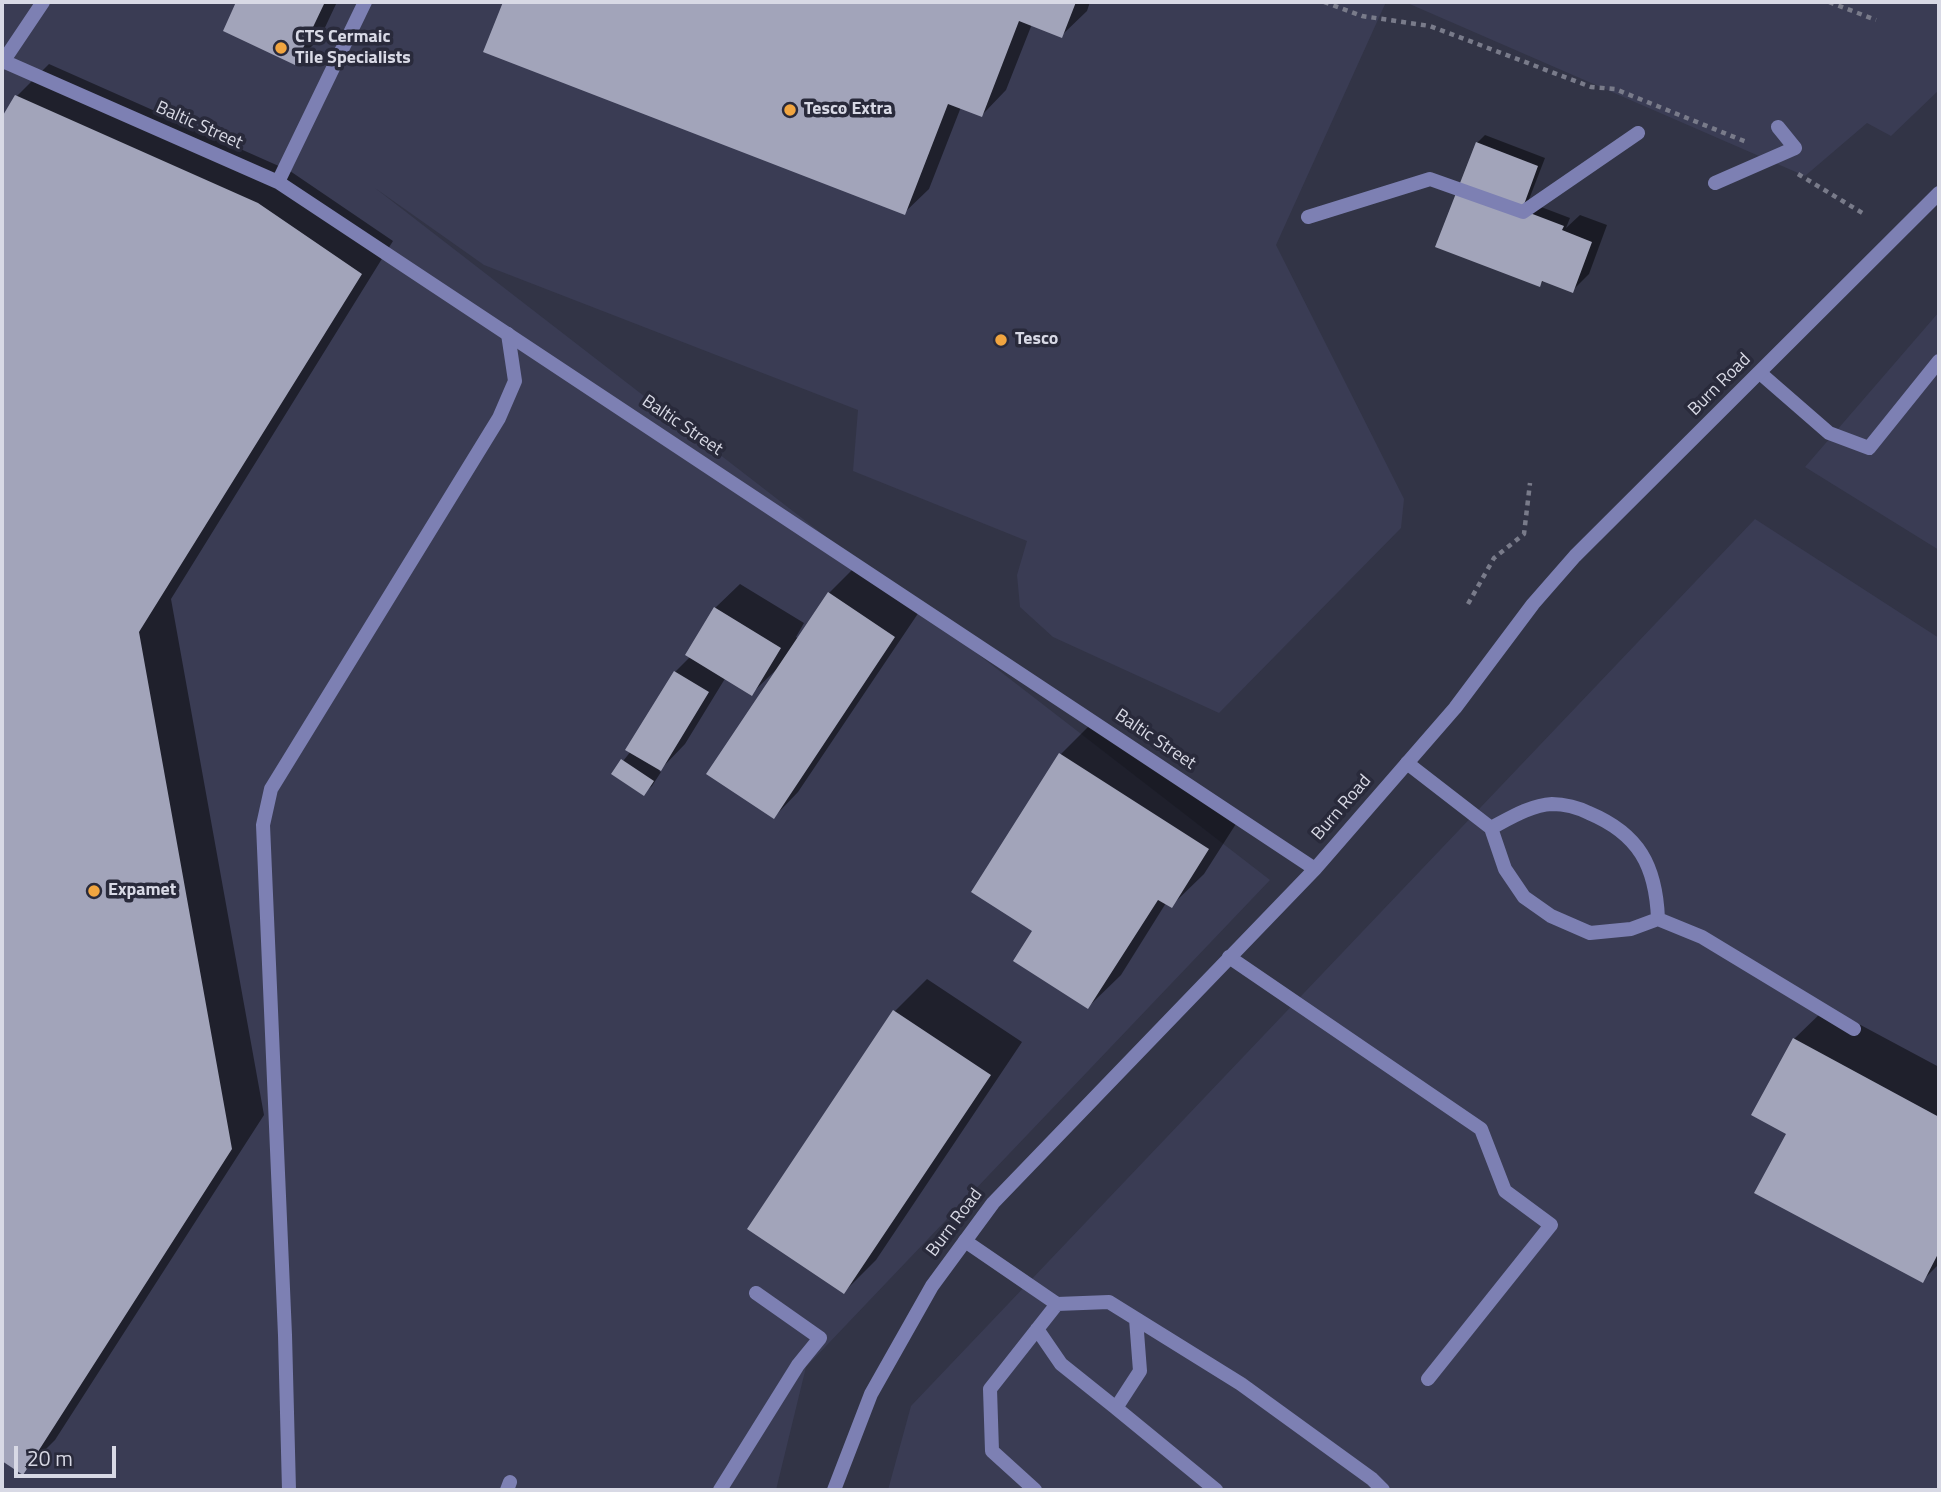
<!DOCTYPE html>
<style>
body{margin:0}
#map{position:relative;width:1941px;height:1492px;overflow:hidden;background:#323446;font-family:"Titillium Web",sans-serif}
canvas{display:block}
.frame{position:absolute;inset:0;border:4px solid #d8d9e5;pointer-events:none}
.scale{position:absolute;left:14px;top:1446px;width:102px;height:32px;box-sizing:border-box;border:4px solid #d8d9e5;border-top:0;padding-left:9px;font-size:21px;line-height:24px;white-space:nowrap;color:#d8d9e5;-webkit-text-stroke:5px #292a3b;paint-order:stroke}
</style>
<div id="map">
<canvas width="1941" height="1492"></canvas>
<div class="frame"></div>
<div class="scale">20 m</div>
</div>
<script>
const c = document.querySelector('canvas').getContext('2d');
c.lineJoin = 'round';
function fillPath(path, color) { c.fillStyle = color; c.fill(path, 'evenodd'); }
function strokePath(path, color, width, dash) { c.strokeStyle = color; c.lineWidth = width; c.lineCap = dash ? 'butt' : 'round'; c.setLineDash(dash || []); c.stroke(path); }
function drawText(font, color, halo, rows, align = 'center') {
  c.font = font + ' "Titillium Web",sans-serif'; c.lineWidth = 7; c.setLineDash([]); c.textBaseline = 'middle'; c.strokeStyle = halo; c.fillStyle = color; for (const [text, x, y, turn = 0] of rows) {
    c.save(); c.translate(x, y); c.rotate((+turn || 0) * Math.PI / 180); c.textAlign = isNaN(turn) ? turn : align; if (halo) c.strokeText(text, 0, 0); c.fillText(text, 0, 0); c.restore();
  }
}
fillPath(new Path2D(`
 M 2,2 L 1386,2 L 1276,245 L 1404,499 L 1401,528 L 1219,713 L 1053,637 L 1020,607 L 1017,575 L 1027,541 L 853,471 L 858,410 L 484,265 L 375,188 L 1270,880 L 806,1367 L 776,1490 L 2,1490 Z
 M 1405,2 L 1939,2 L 1939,90 L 1891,136 L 1867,123 L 1805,176 Z
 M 1939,312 L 1939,550 L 1805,467 Z
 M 1755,519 L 1939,638 L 1939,1490 L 888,1490 L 911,1406 Z`), '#3a3c54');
fillPath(new Path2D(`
 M 238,2 L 337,2 L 320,38 L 295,63 L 225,31 Z
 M 505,2 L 1090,2 L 1087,11 L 1062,35 L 1032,24 L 1006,90 L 982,115 L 961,107 L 929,189 L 904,213 L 486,51 Z
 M 49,64 L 290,171 L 393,241 L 171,599 L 264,1115 L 55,1440 L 23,1472 L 2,1459 L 2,120 L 17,96 Z
 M 1485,135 L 1545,158 L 1528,202 L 1570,218 L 1566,228 L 1580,215 L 1607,225 L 1589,274 L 1572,291 L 1544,280 L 1540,285 L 1477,143 Z
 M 854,568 L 919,612 L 798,792 L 774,817 L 776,670 L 752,693 L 726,677 L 685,744 L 659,771 L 661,772 L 652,786 L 644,793 L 613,774 L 631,751 L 675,672 L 691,656 L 715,608 L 740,584 L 804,623 L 796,637 L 799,639 L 829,593 Z
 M 1093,722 L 1241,816 L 1204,874 L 1171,906 L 1166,903 L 1121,975 L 1088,1007 L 1034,930 L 1061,754 Z
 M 927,979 L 1022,1042 L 876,1260 L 844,1292 L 749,1229 L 895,1011 Z
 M 1827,1007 L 1939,1067 L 1939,1264 L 1922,1281 L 1788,1133 L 1794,1039 Z`), '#0007');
fillPath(new Path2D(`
 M 236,2 L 318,2 L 324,4 L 295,65 L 223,31 Z
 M 503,2 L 1076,2 L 1062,38 L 1019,21 L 982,117 L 948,104 L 905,215 L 483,52 Z
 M 15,95 L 258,203 L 362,274 L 139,632 L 232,1149 L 23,1475 L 2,1461 L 2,117 Z
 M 1476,142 L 1538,166 L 1522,210 L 1564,226 L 1562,230 L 1592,242 L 1573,293 L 1542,281 L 1540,287 L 1435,247 Z
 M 828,592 L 895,637 L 774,819 L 706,774 Z
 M 714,607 L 781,648 L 752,696 L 685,655 Z
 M 674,671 L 709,692 L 661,771 L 625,750 Z
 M 1059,753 L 1209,849 L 1172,908 L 1158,900 L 1088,1009 L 1013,961 L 1032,931 L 971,892 Z
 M 621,759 L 654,781 L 644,796 L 611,774 Z
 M 893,1010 L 991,1075 L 844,1294 L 747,1229 Z
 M 1793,1038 L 1939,1117 L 1939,1252 L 1923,1283 L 1754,1193 L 1786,1134 L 1751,1115 Z`), '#a2a4ba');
strokePath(new Path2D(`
 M 1324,2 L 1362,16 L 1430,26 L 1591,87 L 1615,89 L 1749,143
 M 1829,2 L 1876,20
 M 1798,174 L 1864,214
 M 1468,604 L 1494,558 L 1524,534 L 1530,483`), '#797b8a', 4.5, [5, 5]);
strokePath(new Path2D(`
 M 1715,183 L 1795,148 L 1778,127
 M 1308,217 L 1430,179 L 1523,212 L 1638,133
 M 1760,373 L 1829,433 L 1869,448 L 1939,361
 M 1407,763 L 1491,828 L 1505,869 L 1524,897 L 1551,916 L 1590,933 L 1631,929 L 1658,919 L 1702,937 L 1854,1029
 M 1491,828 C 1510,818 1531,805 1552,804 C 1564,804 1579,808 1589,813 C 1639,834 1656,866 1658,919
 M 1229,957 L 1481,1129 L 1505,1191 L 1551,1225 L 1428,1379
 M 965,1241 L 1057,1304 L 1109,1302 L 1241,1384 L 1372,1479 L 1383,1490
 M 1037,1329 L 1061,1364 L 1116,1408 L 1140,1371 L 1136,1319
 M 1116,1408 L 1216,1490
 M 289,1490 L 285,1335 L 263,825 L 271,789 L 499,418 L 515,381 L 508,334
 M 507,1490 L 510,1482
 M 720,1490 L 798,1365 L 820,1338 L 756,1293
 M 1035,1490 L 992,1451 L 990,1389 L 1057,1304`), '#7d80b3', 14);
strokePath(new Path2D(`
 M 3,61 L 278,182 L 1315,869
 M 2,63 L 43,2
 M 278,182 L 365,2
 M 834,1490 L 871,1394 L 932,1286 L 993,1203 L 1315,869 L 1455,708 L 1533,604 L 1575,556 L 1939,193`), '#7d80b3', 14);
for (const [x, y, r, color] of [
 [281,48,7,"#f1a540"],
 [790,110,7,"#f1a540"],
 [1001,340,7,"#f1a540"],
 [94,891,7,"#f1a540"]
]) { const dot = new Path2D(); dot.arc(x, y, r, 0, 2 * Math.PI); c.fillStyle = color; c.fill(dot); strokePath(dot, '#292a3b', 2.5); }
drawText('bold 18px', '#d8d9e5', '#292a3b', [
 ["CTS Cermaic",295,38],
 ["Tile Specialists",295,59],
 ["Tesco Extra",804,110],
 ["Tesco",1015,340],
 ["Expamet",108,891]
], 'left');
drawText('18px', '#d8d9e5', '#292a3b', [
 ["Baltic Street",199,126,24],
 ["Burn Road",1720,385,-45],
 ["Baltic Street",682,426,34],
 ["Baltic Street",1155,740,34],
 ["Burn Road",1342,808,-49],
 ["Burn Road",955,1223,-53]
]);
</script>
